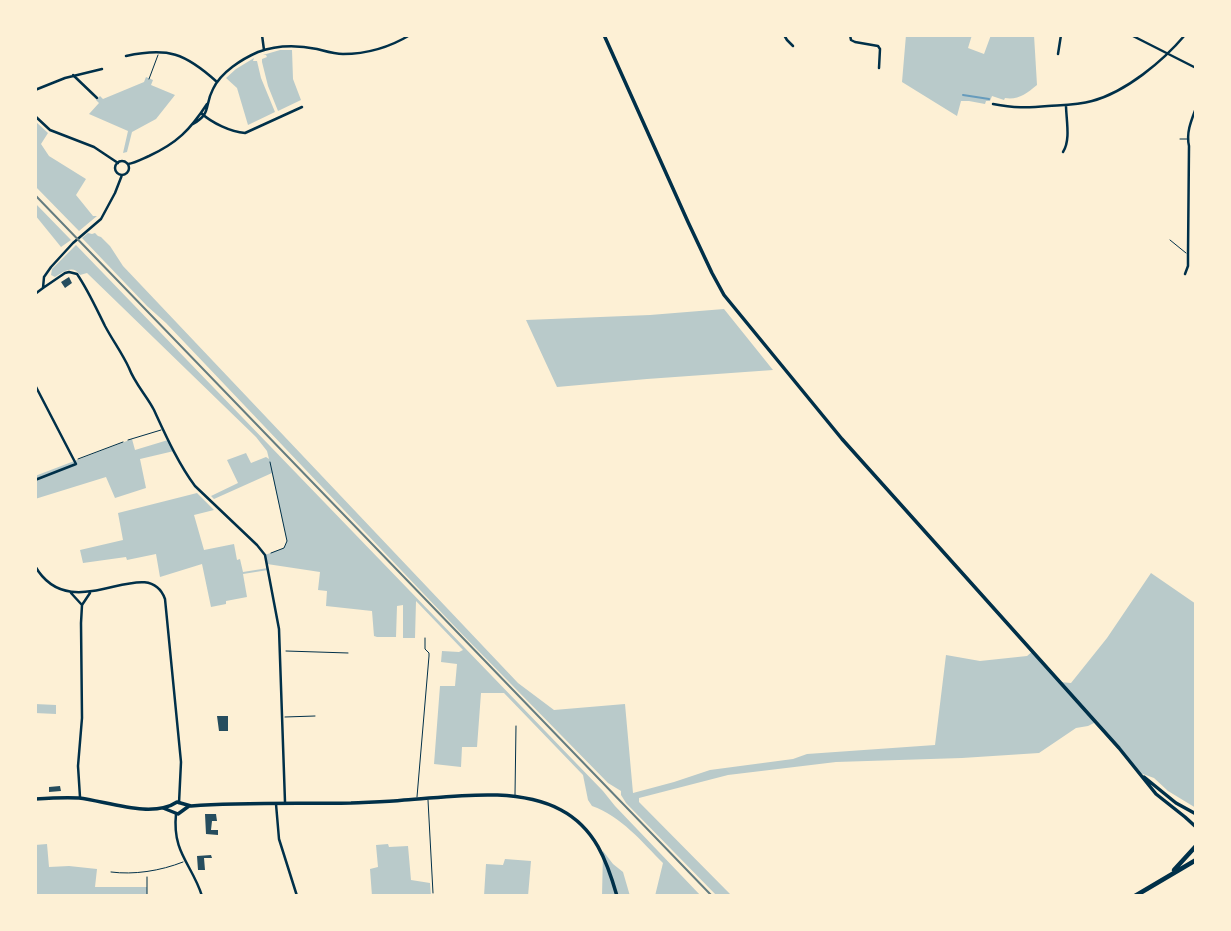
<!DOCTYPE html>
<style>
body{margin:0}
#map{position:relative;width:1231px;height:931px;overflow:hidden;background:#fdf0d5;font-family:"Archivo Narrow",sans-serif}
canvas{display:block}
.frame{position:absolute;inset:0;border:37px solid #fdf0d5;pointer-events:none}
</style>
<div id="map">
<canvas width="1231" height="931"></canvas>
<div class="frame"></div>
</div>
<script>
const c = document.querySelector('canvas').getContext('2d');
c.lineJoin = 'round';
function fillPath(path, color) { c.fillStyle = color; c.fill(path, 'evenodd'); }
function strokePath(path, color, width, dash) { c.strokeStyle = color; c.lineWidth = width; c.lineCap = dash ? 'butt' : 'round'; c.setLineDash(dash || []); c.stroke(path); }
fillPath(new Path2D(`
 M 906,35 L 972,35 L 968,48 L 984,54 L 991,35 L 1034,35 L 1037,85 C 1026,94 1018,100 1005,98 L 1004,100 L 992,96 L 990,101 L 986,101 L 985,104 L 969,101 L 961,101 L 957,116 L 902,82 Z
 M 280,50 L 292,50 L 293,79 L 301,100 L 278,111 L 268,86 L 262,62 L 262,59 L 267,57 L 266,55 L 263,55 Z
 M 254,58 L 253,61 L 257,61 L 261,78 L 275,112 L 248,125 L 237,88 L 226,78 L 236,69 Z
 M 146,77 L 153,80 L 151,85 L 175,95 L 156,119 L 132,132 L 127,152 L 123,153 L 128,131 L 89,114 L 99,103 L 96,100 L 100,96 L 103,99 L 144,82 Z
 M 35,121 L 48,133 L 41,144 L 49,156 L 86,179 L 76,195 L 93,216 L 97,216 L 79,231 L 35,186 Z
 M 35,203 L 71,240 L 61,247 L 35,215 Z
 M 88,233 L 92,234 L 95,233 L 98,236 L 101,237 L 110,246 L 123,266 L 518,683 L 554,710 L 625,704 L 633,793 L 674,782 L 710,770 L 793,759 L 807,754 L 935,745 L 946,655 L 980,661 L 1027,656 L 1033,651 L 1060,682 L 1071,683 L 1107,638 L 1151,573 L 1196,604 L 1196,808 L 1168,791 L 1154,778 L 1140,773 L 1096,722 L 1088,726 L 1076,728 L 1039,753 L 962,758 L 836,762 L 728,775 L 639,798 L 639,802 L 732,896 L 717,896 L 626,803 L 621,795 L 621,791 L 608,783 L 460,632 L 166,323 L 147,306 L 82,238 Z
 M 76,245 L 603,791 L 615,806 L 701,896 L 655,896 L 663,863 C 642,842 621,816 592,806 L 588,800 L 583,775 L 504,693 L 481,693 L 477,747 L 462,747 L 461,767 L 434,764 L 440,686 L 455,686 L 457,664 L 441,662 L 442,651 L 459,652 L 463,650 L 416,601 L 415,638 L 403,638 L 403,605 L 397,606 L 396,637 L 377,637 L 374,636 L 372,611 L 326,606 L 327,591 L 318,590 L 320,572 L 267,564 L 265,555 L 284,548 L 287,541 L 272,473 L 214,499 L 211,496 L 238,483 L 227,460 L 246,453 L 251,463 L 266,457 L 269,459 L 267,451 L 256,437 L 87,273 L 80,275 C 73,264 63,272 55,277 L 51,275 L 52,269 Z
 M 724,309 L 773,370 L 647,379 L 557,387 L 526,320 L 650,315 Z
 M 132,439 L 135,450 L 168,440 L 174,451 L 140,459 L 146,488 L 115,498 L 106,477 L 35,499 L 35,476 Z
 M 197,493 L 214,510 L 194,515 L 204,550 L 234,544 L 237,560 L 240,559 L 243,572 L 268,568 L 268,570 L 243,574 L 247,597 L 226,601 L 226,604 L 211,607 L 202,564 L 160,577 L 156,554 L 127,560 L 126,557 L 83,563 L 80,550 L 123,540 L 118,513 Z
 M 35,704 L 56,705 L 56,714 L 35,713 Z
 M 47,844 L 49,867 L 69,866 L 97,869 L 95,887 L 147,887 L 147,896 L 35,896 L 35,845 Z
 M 388,844 L 389,847 L 408,846 L 411,880 L 430,883 L 431,896 L 372,896 L 370,869 L 378,867 L 376,845 Z
 M 603,851 L 613,864 L 623,872 L 630,896 L 602,896 Z
 M 505,859 L 531,861 L 528,896 L 484,896 L 486,864 L 503,865 Z`), '#b9caca');
strokePath(new Path2D(`
 M 963,95 L 989,99`), '#669bbc', 2);
fillPath(new Path2D(`
 M 69,277 L 72,283 L 65,288 L 61,282 Z
 M 217,716 L 228,716 L 228,731 L 219,731 Z
 M 60,786 L 61,791 L 49,792 L 49,787 Z
 M 205,814 L 216,814 L 217,821 L 212,821 L 211,830 L 218,830 L 218,835 L 206,834 Z
 M 211,855 L 212,858 L 204,858 L 205,870 L 198,870 L 197,856 Z`), '#264d5e');
strokePath(new Path2D(`
 M 78,459 L 123,442
 M 270,462 L 287,541 L 284,548 L 271,553
 M 286,651 L 348,653
 M 147,877 L 147,896`), '#003049', 1);
strokePath(new Path2D(`
 M 149,79 L 158,55
 M 1180,139 L 1187,139
 M 1170,240 L 1186,253
 M 128,440 L 161,430
 M 285,717 L 315,716
 M 515,795 L 516,726
 M 417,797 L 429,656 L 429,653 L 425,649 L 425,638
 M 428,800 L 433,893
 M 111,872 C 134,875 160,871 183,862`), '#003049', 1);
strokePath(new Path2D(`
 M 262,35 L 264,50
 M 784,35 L 787,40 L 793,46
 M 850,35 L 851,40 L 855,42 L 878,46 L 880,49 L 879,68
 M 1131,35 L 1196,68
 M 1058,54 L 1061,35
 M 126,56 C 168,47 185,53 217,82
 M 73,75 L 97,98
 M 35,90 L 65,78 L 102,69
 M 993,104 C 1014,108 1027,108 1048,106 C 1063,105 1078,105 1092,101 C 1126,92 1163,61 1185,35
 M 201,113 C 212,123 231,132 245,133 L 302,107
 M 35,116 L 50,130 L 94,147 L 118,163
 M 193,124 C 212,113 204,106 213,89 C 221,72 242,59 258,52 C 277,45 297,45 317,49 C 325,51 334,54 343,54 C 366,54 390,47 410,35
 M 1063,152 C 1071,140 1066,119 1066,105
 M115 168a7 7 0 1 1 14 0a7 7 0 1 1-14 0Z
 M 128,164 C 135,163 142,159 149,156 C 177,143 190,130 207,104
 M 1185,274 L 1188,266 L 1188,254 L 1189,146 C 1186,133 1191,121 1196,108
 M 43,288 L 65,273 L 69,272 L 77,274 C 88,290 96,308 105,326 C 113,341 122,353 129,368 C 135,384 147,396 154,410 C 166,436 178,463 195,486 L 257,545 L 265,555 L 279,629 L 285,802
 M 35,294 L 43,288 L 44,277 L 51,267 L 73,243 L 101,219 L 115,193 L 122,175
 M 35,385 L 76,464 L 35,480
 M 35,566 C 72,630 147,550 165,599 L 181,762 L 179,803
 M 71,593 L 82,605
 M 80,797 L 78,766 L 82,718 L 81,623 L 82,605 L 90,593
 M 276,804 L 279,839 L 297,896
 M 176,814 C 172,853 192,864 202,896`), '#003049', 2.5);
strokePath(new Path2D(`
 M 35,799 C 50,798 65,797 79,798 C 106,801 152,819 177,802 L 191,806 C 244,802 298,804 351,803 C 368,802 386,802 404,800 C 452,797 516,786 561,810 C 595,828 607,861 617,896
 M 163,808 L 178,814 L 189,806`), '#003049', 3.5);
strokePath(new Path2D(`
 M 604,35 L 688,222 L 712,273 L 724,295 L 842,439 L 1119,748 L 1156,794 L 1185,817 L 1196,827
 M 1144,777 L 1176,803 L 1196,814`), '#003049', 3.5);
strokePath(new Path2D(`
 M 1174,870 L 1196,846
 M 1135,896 L 1196,860`), '#003049', 4.5);
strokePath(new Path2D(`
 M 35,195 L 712,896`), '#657d81', 2);
</script>
